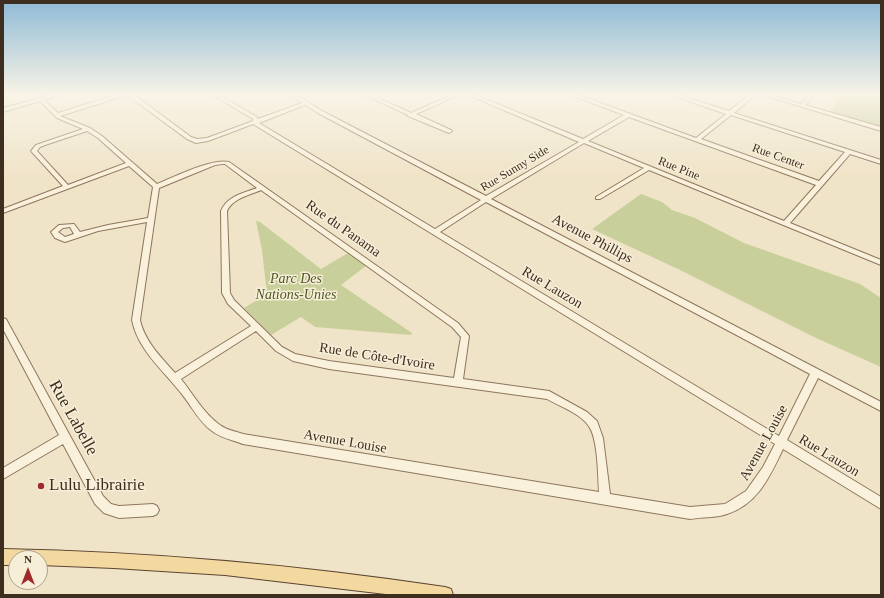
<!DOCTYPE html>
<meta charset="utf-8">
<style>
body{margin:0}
#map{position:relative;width:884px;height:598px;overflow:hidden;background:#f0e4c8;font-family:Georgia,serif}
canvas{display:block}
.frame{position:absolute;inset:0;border:4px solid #3d2e20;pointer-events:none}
.north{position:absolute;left:8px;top:550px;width:40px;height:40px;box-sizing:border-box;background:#f7eed8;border:1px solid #ada18e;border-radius:50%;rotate:0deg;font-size:11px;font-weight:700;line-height:16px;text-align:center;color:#3d2e20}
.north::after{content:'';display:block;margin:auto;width:14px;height:18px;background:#9e2a2b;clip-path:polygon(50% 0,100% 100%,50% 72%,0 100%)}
</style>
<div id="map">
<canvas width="884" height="598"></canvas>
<div class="frame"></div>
<div class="north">N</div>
</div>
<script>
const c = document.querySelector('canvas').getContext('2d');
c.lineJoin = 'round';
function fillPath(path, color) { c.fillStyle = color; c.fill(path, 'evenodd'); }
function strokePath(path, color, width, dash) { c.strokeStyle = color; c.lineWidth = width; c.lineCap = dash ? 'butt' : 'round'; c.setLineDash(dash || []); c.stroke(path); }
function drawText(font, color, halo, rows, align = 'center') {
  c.font = font + ' Georgia,serif'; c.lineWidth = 3; c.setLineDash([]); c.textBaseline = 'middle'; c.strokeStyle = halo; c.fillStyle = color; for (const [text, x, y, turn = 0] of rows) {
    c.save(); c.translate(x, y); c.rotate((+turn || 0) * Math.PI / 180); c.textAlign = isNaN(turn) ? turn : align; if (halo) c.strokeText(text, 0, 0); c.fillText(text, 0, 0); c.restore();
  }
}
fillPath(new Path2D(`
 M 843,94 L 881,94 L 881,129 L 828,114 Z
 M 641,194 L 662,202 L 672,210 L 695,218 L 744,243 L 860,284 L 881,298 L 881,367 L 816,338 L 680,270 L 592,229 Z
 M 256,221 L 260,222 L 321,269 L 348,253 L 366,266 L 341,285 L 412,333 L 411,335 L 315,327 L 301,317 L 271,335 L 244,308 L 267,294 L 262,250 Z`), '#c9cf9b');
const minor = new Path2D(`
 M 33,94 L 38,94 L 42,98 L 53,94 L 62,94 L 44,100 L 58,113 L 118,94 L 133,94 L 191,137 L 197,139 L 207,138 L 253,121 L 253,119 L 211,94 L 217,94 L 257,117 L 258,119 L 302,103 L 289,94 L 295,94 L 322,111 L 486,196 L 579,142 L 466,94 L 473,94 L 583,139 L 624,115 L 568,94 L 576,94 L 696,138 L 726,114 L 668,94 L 676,94 L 729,111 L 750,94 L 756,94 L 734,113 L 881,160 L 881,164 L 850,154 L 790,223 L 881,260 L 881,265 L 649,170 L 600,199 L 596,199 L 596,197 L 644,168 L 584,143 L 491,199 L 881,402 L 881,411 L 818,378 L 787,440 L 881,497 L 881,509 L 783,449 C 770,476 758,504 727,514 C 716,518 702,517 690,519 L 243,444 C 233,440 221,438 212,431 C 199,422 191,405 181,393 C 163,370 138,350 132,320 L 147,222 L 98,231 L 65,242 L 55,238 L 51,232 L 59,225 L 74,224 L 80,232 L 108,225 L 148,218 L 153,187 L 129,166 L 3,213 L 3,209 L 63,186 L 31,151 L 36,145 L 83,129 L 57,118 L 40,101 L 3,112 L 3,108 L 37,99 ZM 127,95 L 187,139 L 196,143 L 208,141 L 253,124 L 775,444 L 763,467 L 746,491 L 725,504 L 690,507 L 610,494 L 603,438 L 597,421 L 587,412 L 549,391 L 463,379 L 469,336 L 458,323 L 229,162 C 212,158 174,177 157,184 L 102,136 L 90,128 L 60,116 ZM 305,105 L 318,113 L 481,200 L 435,229 L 259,123 ZM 731,115 L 845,152 L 819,181 L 701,139 ZM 629,117 L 816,185 L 784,221 L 588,141 ZM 87,131 L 98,138 L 126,163 L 68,185 L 37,151 L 40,147 L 45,145 ZM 222,164 L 225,164 L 257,188 C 244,193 227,196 221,211 L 222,293 L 228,304 L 251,326 L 175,373 C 161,357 145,342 140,320 L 159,188 L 215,165 ZM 261,190 L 452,327 L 461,337 L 454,378 L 329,361 L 295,354 L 282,347 L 234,300 L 230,293 L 227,211 C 233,198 250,195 261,190 ZM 486,202 L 810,374 L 779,436 L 440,232 ZM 70,227 L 74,234 L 65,237 L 58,232 L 63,228 ZM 256,331 L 276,351 L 293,361 L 329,369 L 547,399 C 561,407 582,414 590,428 C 598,442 598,476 599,492 L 243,434 C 235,431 226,430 220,425 C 204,414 193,394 181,379 Z
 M 363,94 L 370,94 L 411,113 L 454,94 L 461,94 L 416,114 L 451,130 L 452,131 L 449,133 L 408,116 L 408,115 Z
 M 760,94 L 769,94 L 801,104 L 811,94 L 816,94 L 805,105 L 881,127 L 881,131 Z
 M 3,318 L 6,319 L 103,496 L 111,504 L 119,506 L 153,504 L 157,506 L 159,510 L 157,514 L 153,516 L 119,518 L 104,513 L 95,504 L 63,444 L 3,479 L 3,468 L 59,435 L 3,329 Z`);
const major = new Path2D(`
 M 3,549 C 152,552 298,565 445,587 L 451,589 L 453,595 L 394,595 L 225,575 L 114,568 L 40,565 L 40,558 L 16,558 L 16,565 L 3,565 Z`);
strokePath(minor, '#8d765c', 2);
strokePath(major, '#5b4430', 2);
fillPath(minor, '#faf1dc');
fillPath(major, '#f3d9a0');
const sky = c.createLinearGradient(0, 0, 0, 178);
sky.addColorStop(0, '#8fbad6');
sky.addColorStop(0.53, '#f8f3e6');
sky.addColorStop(1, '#f8f3e600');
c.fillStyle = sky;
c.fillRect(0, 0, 884, 178);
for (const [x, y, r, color] of [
 [41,486,4,"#9e2a2b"]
]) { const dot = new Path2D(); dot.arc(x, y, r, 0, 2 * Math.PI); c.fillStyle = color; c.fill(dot); strokePath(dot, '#f7eed8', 1.5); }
drawText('12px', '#3d2e20', '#f7eed8', [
 ["Rue Center",778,157,20],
 ["Rue Sunny Side",515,169,-31],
 ["Rue Pine",679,169,22]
]);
drawText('14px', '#3d2e20', '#f7eed8', [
 ["Rue du Panama",343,229,35],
 ["Avenue Phillips",592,239,28],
 ["Rue Lauzon",552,288,31],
 ["Rue de Côte-d'Ivoire",377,357,9],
 ["Avenue Louise",345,442,10],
 ["Avenue Louise",764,443,-61],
 ["Rue Lauzon",829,456,31]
]);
drawText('italic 14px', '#4d5a26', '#f7eed8', [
 ["Parc Des",296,279],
 ["Nations-Unies",296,295]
]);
drawText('17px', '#3d2e20', '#f7eed8', [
 ["Rue Labelle",73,418,61]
]);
drawText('17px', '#3d2e20', '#f7eed8', [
 ["Lulu Librairie",49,486]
], 'left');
</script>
